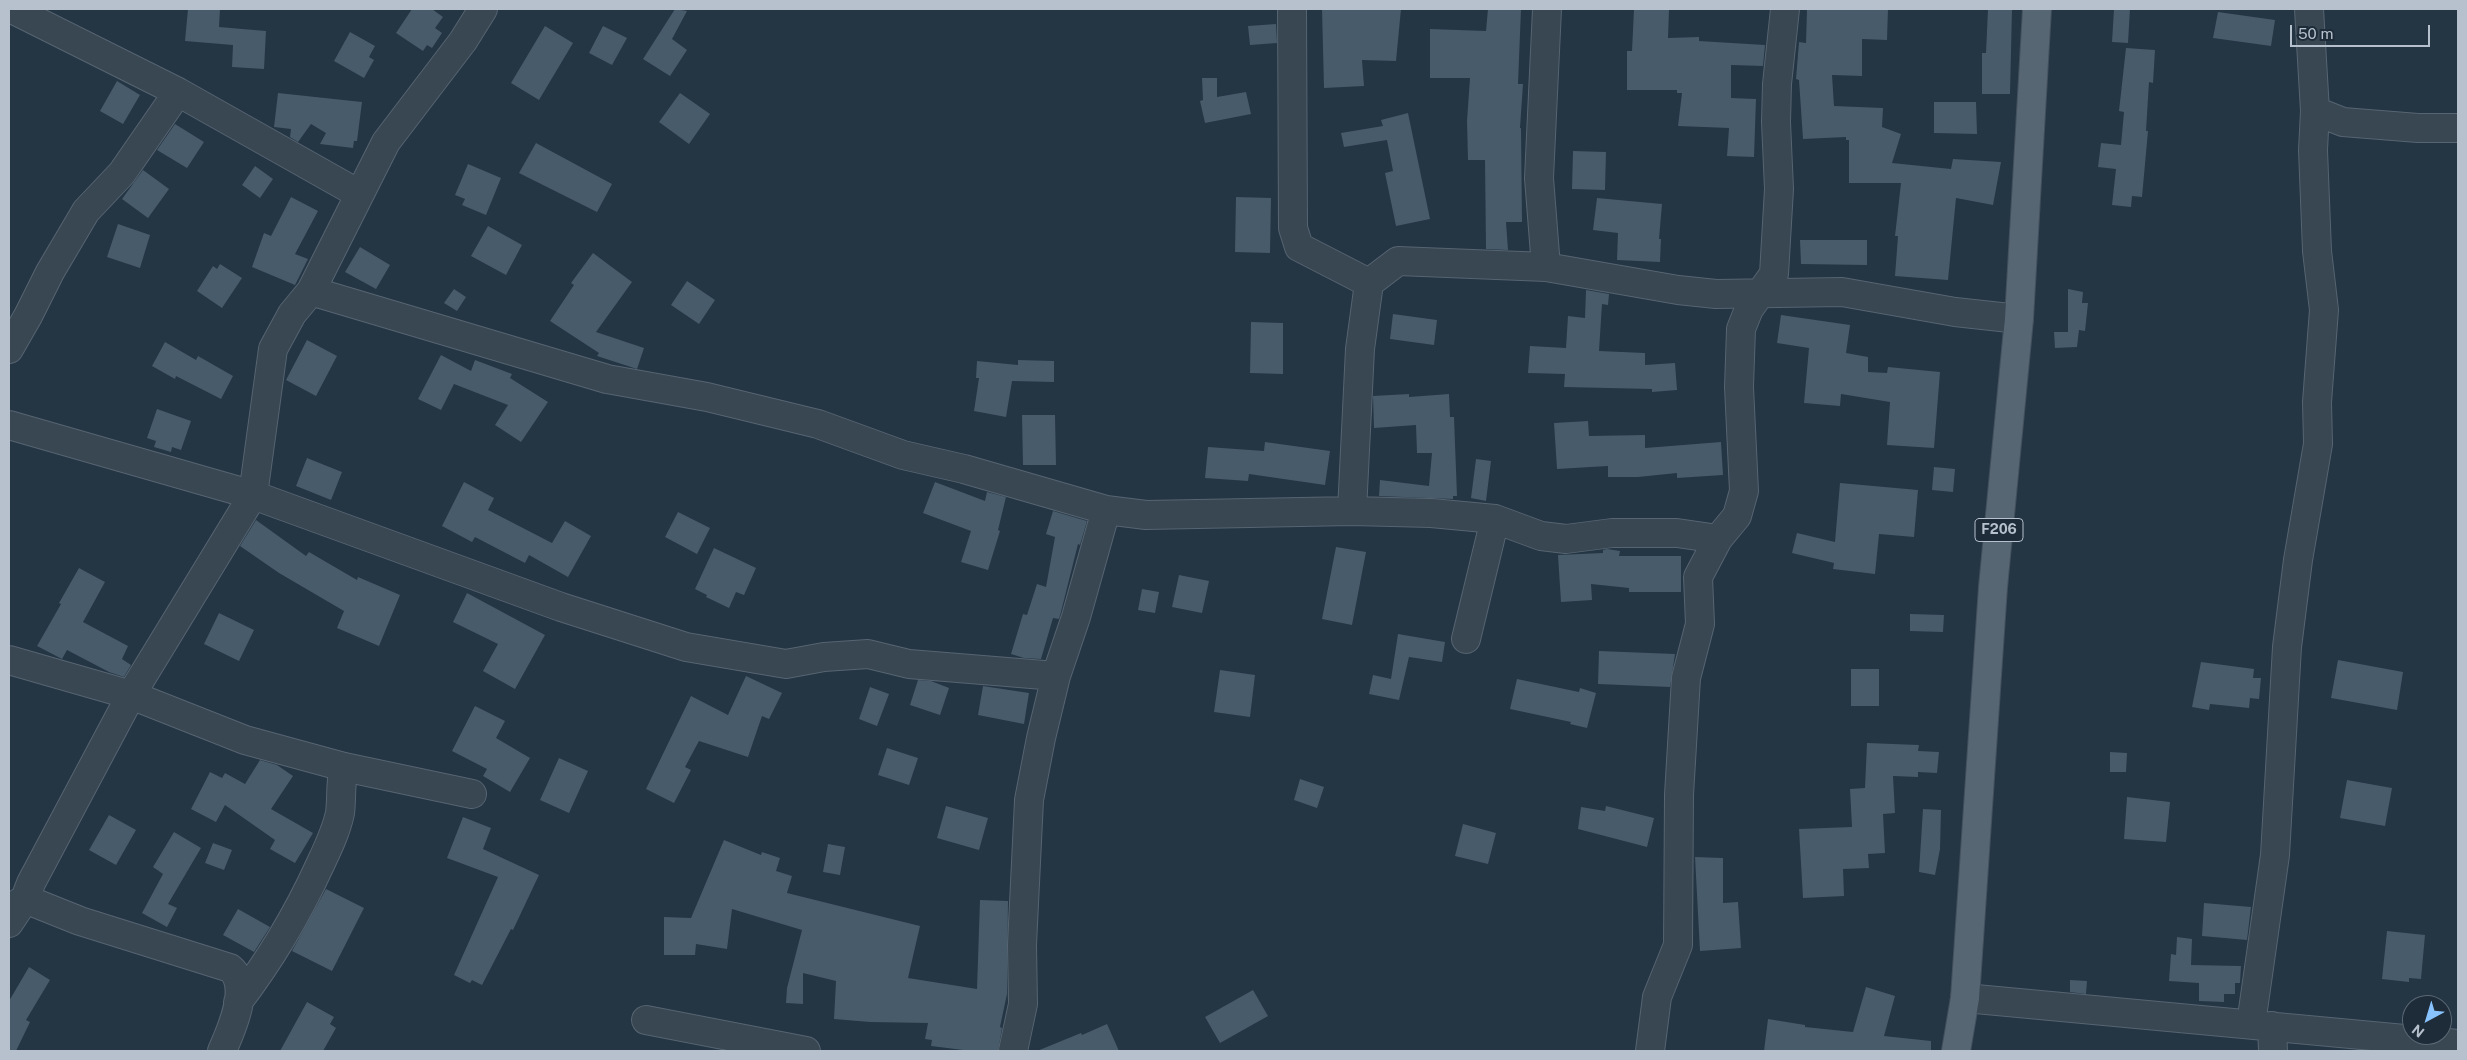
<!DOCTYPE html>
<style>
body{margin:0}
#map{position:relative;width:2467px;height:1060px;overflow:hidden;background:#243544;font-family:"Public Sans",sans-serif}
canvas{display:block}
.frame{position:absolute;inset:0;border:10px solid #b6c1cd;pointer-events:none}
.north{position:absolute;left:2402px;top:995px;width:50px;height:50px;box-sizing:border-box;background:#1e2c39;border:1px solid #5b6874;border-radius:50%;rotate:219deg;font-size:14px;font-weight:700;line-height:20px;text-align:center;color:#b6c1cd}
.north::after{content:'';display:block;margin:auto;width:18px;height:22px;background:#89c3ff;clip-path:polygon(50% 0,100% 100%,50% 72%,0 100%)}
.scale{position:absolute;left:2290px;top:25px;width:140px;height:22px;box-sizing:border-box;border:2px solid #b6c1cd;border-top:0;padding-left:6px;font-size:15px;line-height:18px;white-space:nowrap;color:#b6c1cd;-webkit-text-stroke:4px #1e2c39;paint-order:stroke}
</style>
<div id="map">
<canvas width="2467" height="1060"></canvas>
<div class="frame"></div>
<div class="north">N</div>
<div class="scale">50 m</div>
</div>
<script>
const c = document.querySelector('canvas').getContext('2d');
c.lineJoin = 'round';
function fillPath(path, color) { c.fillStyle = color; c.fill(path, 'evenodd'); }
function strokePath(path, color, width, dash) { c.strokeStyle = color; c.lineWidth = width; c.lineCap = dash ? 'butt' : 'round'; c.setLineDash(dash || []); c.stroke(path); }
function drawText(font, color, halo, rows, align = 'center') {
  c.font = font + ' "Public Sans",sans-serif'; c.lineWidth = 4; c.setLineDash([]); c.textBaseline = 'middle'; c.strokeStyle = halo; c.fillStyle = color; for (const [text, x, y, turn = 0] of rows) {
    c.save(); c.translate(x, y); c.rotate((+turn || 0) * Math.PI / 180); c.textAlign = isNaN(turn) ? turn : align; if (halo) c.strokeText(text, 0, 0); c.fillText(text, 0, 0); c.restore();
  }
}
fillPath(new Path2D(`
 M 188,9 L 220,9 L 219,27 L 266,31 L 264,69 L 232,67 L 233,45 L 185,41 Z
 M 412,9 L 432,9 L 443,17 L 435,28 L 442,33 L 432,48 L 427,45 L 423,51 L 396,33 Z
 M 675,9 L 687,11 L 672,39 L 687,50 L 670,76 L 643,59 Z
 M 1322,9 L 1401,9 L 1396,61 L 1362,60 L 1364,86 L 1324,88 Z
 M 1488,9 L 1521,9 L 1518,84 L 1523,84 L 1520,128 L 1521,128 L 1522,222 L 1506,222 L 1508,250 L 1486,249 L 1485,160 L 1468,160 L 1467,121 L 1470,78 L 1430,78 L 1430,29 L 1486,31 Z
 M 1634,9 L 1669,10 L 1668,38 L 1699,37 L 1699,41 L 1765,45 L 1763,66 L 1731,65 L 1731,98 L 1756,99 L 1754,157 L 1727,156 L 1729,128 L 1678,126 L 1682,93 L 1677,93 L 1677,90 L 1627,90 L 1627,51 L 1632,51 Z
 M 1807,9 L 1888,9 L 1887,40 L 1862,39 L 1862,76 L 1832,75 L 1834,106 L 1883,108 L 1882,127 L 1901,134 L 1892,163 L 1951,169 L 1953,159 L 2001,162 L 1993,205 L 1956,198 L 1948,280 L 1895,276 L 1898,236 L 1895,236 L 1901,183 L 1849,183 L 1849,140 L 1846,140 L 1846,137 L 1803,139 L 1799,80 L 1796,79 L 1799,42 L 1806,43 Z
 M 1988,9 L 2012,9 L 2010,94 L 1982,94 L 1982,53 L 1986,53 Z
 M 2114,9 L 2130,9 L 2128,43 L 2112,42 Z
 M 2218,12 L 2275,20 L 2271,46 L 2213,38 Z
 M 1276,24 L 1277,43 L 1250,45 L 1248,26 Z
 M 545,26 L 573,43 L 539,100 L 511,83 Z
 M 603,26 L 627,38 L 612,65 L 589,53 Z
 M 350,32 L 375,46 L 369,57 L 374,60 L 364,78 L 334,61 Z
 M 2126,48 L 2155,50 L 2153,83 L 2149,82 L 2146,131 L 2148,131 L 2142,197 L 2132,196 L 2131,207 L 2112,205 L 2116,169 L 2098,167 L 2101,143 L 2121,145 L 2124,112 L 2119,111 Z
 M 1202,78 L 1217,78 L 1217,97 L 1246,92 L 1251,114 L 1205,123 L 1200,101 L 1203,100 Z
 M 117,81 L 140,95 L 123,124 L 100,111 Z
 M 278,93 L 362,102 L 357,141 L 354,141 L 353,148 L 320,144 L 326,133 L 311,124 L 298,142 L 290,137 L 291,129 L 274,127 Z
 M 680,93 L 710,114 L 689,144 L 659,122 Z
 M 1934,102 L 1976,102 L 1977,134 L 1934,133 Z
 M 1408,113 L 1430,219 L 1396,226 L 1385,173 L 1393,171 L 1387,140 L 1344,147 L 1341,133 L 1383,126 L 1381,120 Z
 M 175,124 L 204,142 L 187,168 L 157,150 Z
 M 536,143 L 612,184 L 597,212 L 519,173 Z
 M 1573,151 L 1606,152 L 1605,190 L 1572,189 Z
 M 468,164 L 501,178 L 486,215 L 462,205 L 465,199 L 455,195 Z
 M 255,166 L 273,179 L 260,198 L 242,185 Z
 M 143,170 L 169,189 L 148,218 L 122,199 Z
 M 291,197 L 318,211 L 295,254 L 308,259 L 295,285 L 252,267 L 264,233 L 271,236 Z
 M 1236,197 L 1271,198 L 1270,253 L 1235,252 Z
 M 1597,198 L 1662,204 L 1659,239 L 1661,239 L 1660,262 L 1617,260 L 1618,233 L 1593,230 Z
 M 118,224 L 150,235 L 140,268 L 107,257 Z
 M 488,226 L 522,245 L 506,275 L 471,256 Z
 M 1800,240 L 1867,240 L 1867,265 L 1801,264 Z
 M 360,247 L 390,265 L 376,289 L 345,272 Z
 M 593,253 L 632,282 L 596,332 L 644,348 L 637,369 L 597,356 L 599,353 L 550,321 L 574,285 L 571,283 Z
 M 220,264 L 242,278 L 222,308 L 197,291 L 213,266 L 217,269 Z
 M 687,281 L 715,300 L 699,324 L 671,305 Z
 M 454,289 L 466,297 L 457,311 L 444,303 Z
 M 2068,289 L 2083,292 L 2082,303 L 2088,303 L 2085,331 L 2079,330 L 2077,347 L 2055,348 L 2054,332 L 2068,332 Z
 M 1586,290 L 1609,294 L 1608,305 L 1602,304 L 1599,351 L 1645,353 L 1645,365 L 1675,363 L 1677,390 L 1652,392 L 1652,389 L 1564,387 L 1565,374 L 1528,373 L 1530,346 L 1566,348 L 1568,316 L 1585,318 Z
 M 1393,314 L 1437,320 L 1434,345 L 1390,339 Z
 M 1781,315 L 1850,325 L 1846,353 L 1868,357 L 1868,372 L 1887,373 L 1888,367 L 1940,372 L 1934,448 L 1887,445 L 1890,402 L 1841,394 L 1840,406 L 1804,403 L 1809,348 L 1777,343 Z
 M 1251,322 L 1283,323 L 1283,374 L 1250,373 Z
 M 307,340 L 337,356 L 316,396 L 286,380 Z
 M 165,342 L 196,360 L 198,356 L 233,376 L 221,399 L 176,376 L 175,379 L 152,366 Z
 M 441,355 L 471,371 L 475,360 L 512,374 L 510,378 L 548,402 L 521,442 L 495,425 L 508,405 L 454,384 L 441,410 L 418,399 Z
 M 1018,360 L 1054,361 L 1054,382 L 1012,381 L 1006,417 L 974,411 L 979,378 L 976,378 L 977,361 L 1018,365 Z
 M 1409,394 L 1409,397 L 1449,394 L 1450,417 L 1454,417 L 1457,496 L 1453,496 L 1453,499 L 1379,496 L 1380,480 L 1429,486 L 1432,453 L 1417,453 L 1416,425 L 1374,428 L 1373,396 Z
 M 157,409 L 191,421 L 181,450 L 172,447 L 171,452 L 154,447 L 156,441 L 147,438 Z
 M 1022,415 L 1055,415 L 1056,465 L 1023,465 Z
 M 1588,421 L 1589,436 L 1645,435 L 1645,448 L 1721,442 L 1723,475 L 1677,478 L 1677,473 L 1638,477 L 1608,477 L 1608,466 L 1557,469 L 1554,423 Z
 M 1265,442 L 1330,451 L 1325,485 L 1249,474 L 1248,481 L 1205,478 L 1208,447 L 1264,451 Z
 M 307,458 L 342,472 L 331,500 L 296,486 Z
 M 1476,459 L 1491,461 L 1486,501 L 1471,498 Z
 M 1934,467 L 1955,469 L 1953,492 L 1932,490 Z
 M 464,482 L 494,498 L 488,510 L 552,543 L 565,521 L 591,536 L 568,577 L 529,555 L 525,563 L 475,537 L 472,542 L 442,526 Z
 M 935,482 L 985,501 L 987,492 L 1006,497 L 998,530 L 1000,531 L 988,570 L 961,562 L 971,531 L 923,513 Z
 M 1840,483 L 1918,490 L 1914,537 L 1879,534 L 1875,574 L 1833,569 L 1834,563 L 1792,553 L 1797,533 L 1835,542 Z
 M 1053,511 L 1087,521 L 1080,545 L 1078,544 L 1061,612 L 1059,619 L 1053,618 L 1041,659 L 1024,658 L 1011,654 L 1023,614 L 1027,615 L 1037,584 L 1046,587 L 1055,537 L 1046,534 Z
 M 678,512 L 710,528 L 697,554 L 665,537 Z
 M 256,520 L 306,556 L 309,552 L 357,580 L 358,577 L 400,595 L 379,646 L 337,628 L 344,611 L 279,573 L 240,546 Z
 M 1336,547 L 1366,552 L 1352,625 L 1322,619 Z
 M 714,548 L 756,568 L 744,595 L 736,592 L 729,608 L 706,597 L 707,595 L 695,589 Z
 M 1607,549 L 1620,551 L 1619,556 L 1681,556 L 1681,592 L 1629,592 L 1629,588 L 1591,584 L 1592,600 L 1561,602 L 1558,555 L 1603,553 L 1603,550 Z
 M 79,568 L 105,582 L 83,622 L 128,646 L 122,659 L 131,665 L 124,677 L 109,672 L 67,650 L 62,659 L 37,646 L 61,604 L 59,603 Z
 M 1179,575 L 1209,581 L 1202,613 L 1172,607 Z
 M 1142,589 L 1159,592 L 1155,613 L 1138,610 Z
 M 467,593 L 545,635 L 515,689 L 483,671 L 498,644 L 453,622 Z
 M 219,613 L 254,630 L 239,661 L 204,644 Z
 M 1910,614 L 1944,615 L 1943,632 L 1910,631 Z
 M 1398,634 L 1445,642 L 1442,662 L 1409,657 L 1399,700 L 1369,694 L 1373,675 L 1391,679 Z
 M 1599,651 L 1675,654 L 1670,687 L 1598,684 Z
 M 2338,660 L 2403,672 L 2397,710 L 2331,698 Z
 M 2201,662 L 2254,669 L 2253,678 L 2261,678 L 2259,699 L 2250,698 L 2249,708 L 2210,704 L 2209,710 L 2192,707 Z
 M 1851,669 L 1879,669 L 1879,706 L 1851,706 Z
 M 1220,670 L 1255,675 L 1250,717 L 1214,712 Z
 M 746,676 L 782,693 L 769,719 L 762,716 L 748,757 L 699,741 L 685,767 L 691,770 L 674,803 L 646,789 L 691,696 L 728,715 Z
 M 1517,679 L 1579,692 L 1580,688 L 1596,693 L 1587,728 L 1570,724 L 1571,722 L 1510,709 Z
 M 918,680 L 931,681 L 949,688 L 940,715 L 910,705 Z
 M 983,686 L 1029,693 L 1024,724 L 978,715 Z
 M 870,687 L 889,694 L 877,726 L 859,719 Z
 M 475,706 L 505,721 L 496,738 L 530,758 L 510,792 L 483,776 L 487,769 L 452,751 Z
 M 1867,743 L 1919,745 L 1918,751 L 1939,752 L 1937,773 L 1918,772 L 1918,777 L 1893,776 L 1895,813 L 1883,814 L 1885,853 L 1868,854 L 1869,868 L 1843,869 L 1844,896 L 1803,898 L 1799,829 L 1852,827 L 1850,789 L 1865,788 Z
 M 887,748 L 918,758 L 909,785 L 878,775 Z
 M 2110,752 L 2127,753 L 2126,772 L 2110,772 Z
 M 559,758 L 588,771 L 569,813 L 540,800 Z
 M 260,760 L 277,765 L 293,776 L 271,809 L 313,833 L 295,863 L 270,849 L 275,840 L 225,805 L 216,822 L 191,809 L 210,772 L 222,778 L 225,773 L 245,784 Z
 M 1300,779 L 1324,787 L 1317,808 L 1294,800 Z
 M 2347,780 L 2392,788 L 2385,826 L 2340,818 Z
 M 2127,797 L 2170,802 L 2166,842 L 2124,839 Z
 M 946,806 L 988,818 L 979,850 L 937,838 Z
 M 1606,806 L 1654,818 L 1647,847 L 1578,829 L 1581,807 L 1605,811 Z
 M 1923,809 L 1941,810 L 1940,849 L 1935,875 L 1919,872 Z
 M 109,815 L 136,830 L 116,865 L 89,850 Z
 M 463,817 L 491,828 L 483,849 L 539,875 L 513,930 L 511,929 L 482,985 L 472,980 L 470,983 L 454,975 L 498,877 L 447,858 Z
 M 1463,824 L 1496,833 L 1488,864 L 1455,856 Z
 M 174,832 L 201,848 L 168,904 L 177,908 L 167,927 L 142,913 L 163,874 L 153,867 Z
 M 724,840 L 761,855 L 762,852 L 780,858 L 776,871 L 792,876 L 787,893 L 920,926 L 908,978 L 977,989 L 980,900 L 1008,901 L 1007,994 L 1000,1027 L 1002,1028 L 998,1051 L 971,1051 L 931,1046 L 932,1040 L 925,1039 L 928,1023 L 870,1022 L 834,1019 L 836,981 L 803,973 L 803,1004 L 786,1003 L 787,988 L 802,930 L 732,909 L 727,949 L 696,944 L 695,955 L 664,955 L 664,917 L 691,918 Z
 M 213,843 L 232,850 L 224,870 L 205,863 Z
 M 828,844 L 845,847 L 840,875 L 823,872 Z
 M 1695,857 L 1723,858 L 1723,903 L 1738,902 L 1741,948 L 1700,951 Z
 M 326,889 L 364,908 L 332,971 L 292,951 Z
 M 2204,903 L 2251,907 L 2247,940 L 2202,936 Z
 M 238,909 L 270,927 L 254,952 L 223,935 Z
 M 2387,931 L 2425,935 L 2421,979 L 2409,978 L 2409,982 L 2382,979 Z
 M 2177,937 L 2192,939 L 2191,965 L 2241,966 L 2240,983 L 2235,983 L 2235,994 L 2224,994 L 2224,1002 L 2199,1001 L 2199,983 L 2169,981 L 2171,954 L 2176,955 Z
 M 29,967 L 50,980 L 26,1020 L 30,1022 L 16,1051 L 9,1051 L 9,1001 Z
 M 2070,980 L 2087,981 L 2086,994 L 2070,992 Z
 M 1866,987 L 1895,996 L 1884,1036 L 1931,1041 L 1931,1051 L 1764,1051 L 1768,1019 L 1805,1025 L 1805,1027 L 1853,1032 Z
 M 1253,990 L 1268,1016 L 1220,1043 L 1205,1017 Z
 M 307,1002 L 334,1017 L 330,1024 L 336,1028 L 323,1051 L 280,1051 Z
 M 1107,1024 L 1119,1051 L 1037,1051 L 1081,1033 L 1082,1035 Z`), '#485b6a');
const minor = new Path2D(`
 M 12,9 L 178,92 L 359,194
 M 1292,9 L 1293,228 L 1299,247 L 1369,283
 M 2315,111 L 2343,122 L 2418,128 L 2458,128
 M 1546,267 L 1539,178 L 1547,9
 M 311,291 L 607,379 L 707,397 L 818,424 L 903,455 L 964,469 L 1106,510 L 1146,515 L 1352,511 L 1431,513 L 1495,519 L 1541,536 L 1566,539 L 1612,533 L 1677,533 L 1718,539
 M 9,349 L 28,316 L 50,272 L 86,211 L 122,173 L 178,92
 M 9,425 L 253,495 L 561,607 L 686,647 L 786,664 L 824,657 L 868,654 L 909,664 L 1056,676
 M 1352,511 L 1360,349 L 1369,283 L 1398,261 L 1546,267 L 1678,290 L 1716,294 L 1842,292 L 1955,312 L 2019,319
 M 1466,639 L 1495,519
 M 9,660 L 131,695 L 245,740 L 344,767 L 472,794
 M 10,908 L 25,899 L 80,921 L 230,968 C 252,986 231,1030 222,1051
 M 9,923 L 25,899 L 31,883 L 131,695 L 253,495 L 273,349 L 292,314 L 311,291 L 386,142 L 463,41 L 483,9
 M 1965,998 L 2458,1044
 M 238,1002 C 270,960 297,915 319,867 C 327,850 336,832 340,813 C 342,798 340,783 344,767
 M 646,1020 L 806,1051
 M 2251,1024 L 2275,855 L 2287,647 L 2298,560 L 2318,444 L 2317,402 L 2324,310 L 2317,251 L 2313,150 L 2315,111 L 2309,9
 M 2272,1026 L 2273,1051
 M 1013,1051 L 1023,1004 L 1022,945 L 1029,800 L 1041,738 L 1056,676 L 1076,617 L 1106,510
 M 1650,1051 L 1657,997 L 1678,945 L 1679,795 L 1686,678 L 1700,624 L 1698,577 L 1718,539 L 1737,516 L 1744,491 L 1739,387 L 1741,329 L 1749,309 L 1774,274 L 1779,189 L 1776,122 L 1777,84 L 1785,9`);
const major = new Path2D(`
 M 1956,1051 L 1965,998 L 1993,587 L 2019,319 L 2037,9`);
strokePath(minor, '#576471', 30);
strokePath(major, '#43505d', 30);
strokePath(minor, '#394753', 28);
strokePath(major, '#576673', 28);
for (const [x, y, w] of [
 [1999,530,48]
]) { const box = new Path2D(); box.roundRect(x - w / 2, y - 11.5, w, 23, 4); c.fillStyle = '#1e2c39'; c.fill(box); strokePath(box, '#b6c1cd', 1); }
drawText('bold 14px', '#b6c1cd', null, [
 ["F206",1999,530]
]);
</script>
